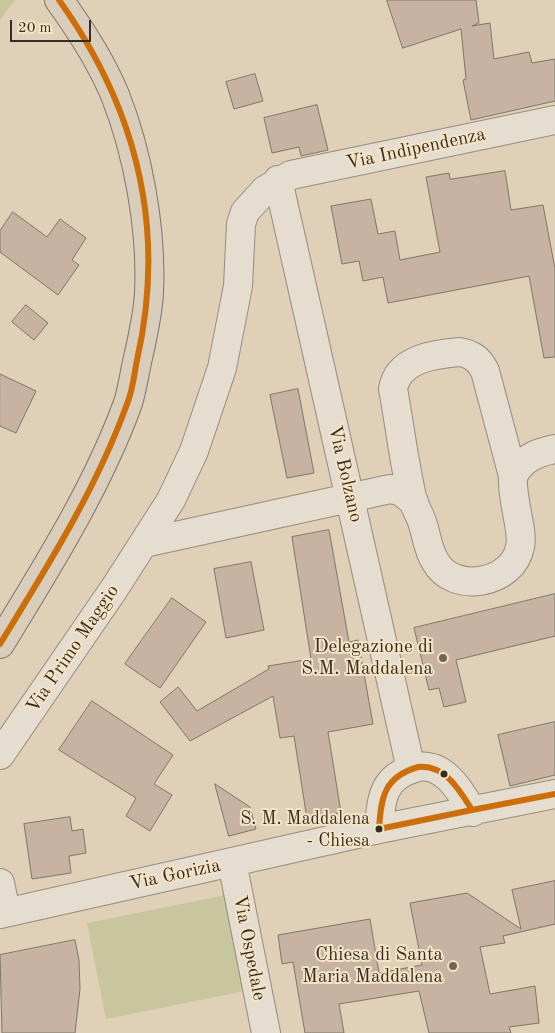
<!DOCTYPE html>
<style>
body{margin:0}
#map{position:relative;width:555px;height:1033px;overflow:hidden;background:#dfd0b7;font-family:"Old Standard TT",serif}
canvas{display:block}
.scale{position:absolute;left:10px;top:20px;width:81px;height:22px;box-sizing:border-box;border:2px solid #352d23;border-top:0;padding-left:6px;font-size:15px;line-height:18px;white-space:nowrap;color:#352d23;-webkit-text-stroke:4px #f5e3c6;paint-order:stroke}
</style>
<div id="map">
<canvas width="555" height="1033"></canvas>
<div class="scale">20 m</div>
</div>
<script>
const c = document.querySelector('canvas').getContext('2d');
c.lineJoin = 'round';
function fillPath(path, color) { c.fillStyle = color; c.fill(path, 'evenodd'); }
function strokePath(path, color, width, dash) { c.strokeStyle = color; c.lineWidth = width; c.lineCap = dash ? 'butt' : 'round'; c.setLineDash(dash || []); c.stroke(path); }
function drawText(font, color, halo, rows, align = 'center') {
  c.font = font + ' "Old Standard TT",serif'; c.lineWidth = 4; c.setLineDash([]); c.textBaseline = 'middle'; c.strokeStyle = halo; c.fillStyle = color; for (const [text, x, y, turn = 0] of rows) {
    c.save(); c.translate(x, y); c.rotate((+turn || 0) * Math.PI / 180); c.textAlign = isNaN(turn) ? turn : align; if (halo) c.strokeText(text, 0, 0); c.fillText(text, 0, 0); c.restore();
  }
}
fillPath(new Path2D(`
 M 0,0 L 15,0 L 0,20 Z
 M 226,895 L 245,991 L 106,1019 L 87,923 Z`), '#c8c69e');
const building = new Path2D(`
 M 387,0 L 476,0 L 479,23 L 472,26 L 490,23 L 494,59 L 529,52 L 532,63 L 555,59 L 555,101 L 471,120 L 463,80 L 466,79 L 461,29 L 403,48 Z
 M 255,74 L 263,101 L 234,109 L 226,82 Z
 M 317,105 L 328,150 L 301,156 L 299,147 L 272,153 L 264,118 Z
 M 505,171 L 511,210 L 543,205 L 555,269 L 555,357 L 544,358 L 529,276 L 388,303 L 383,277 L 363,281 L 359,261 L 342,264 L 331,206 L 371,199 L 378,234 L 395,231 L 400,260 L 440,252 L 426,177 L 449,173 L 450,179 Z
 M 13,212 L 47,237 L 60,219 L 86,238 L 72,260 L 79,265 L 58,295 L 0,252 L 0,231 Z
 M 26,305 L 48,323 L 34,340 L 12,322 Z
 M 0,374 L 36,391 L 16,433 L 0,426 Z
 M 298,389 L 314,473 L 287,478 L 270,395 Z
 M 329,530 L 349,642 L 358,640 L 373,724 L 328,732 L 341,813 L 307,819 L 294,736 L 280,738 L 273,696 L 190,741 L 160,702 L 178,687 L 197,711 L 269,669 L 268,666 L 311,659 L 292,537 Z
 M 251,562 L 264,630 L 226,638 L 214,569 Z
 M 555,594 L 555,636 L 456,660 L 466,702 L 444,707 L 439,688 L 429,690 L 414,628 Z
 M 172,598 L 206,622 L 160,688 L 125,664 Z
 M 92,701 L 173,755 L 154,784 L 172,795 L 150,831 L 126,816 L 136,798 L 59,750 Z
 M 555,722 L 555,775 L 510,786 L 498,735 Z
 M 215,784 L 250,807 L 256,829 L 229,836 Z
 M 70,817 L 72,831 L 83,829 L 86,853 L 69,856 L 71,873 L 32,879 L 24,824 Z
 M 555,881 L 555,924 L 503,936 L 505,943 L 480,947 L 490,994 L 535,986 L 539,1023 L 509,1027 L 511,1033 L 429,1033 L 419,991 L 339,1004 L 344,1033 L 305,1033 L 293,962 L 282,964 L 278,935 L 370,919 L 379,973 L 422,965 L 410,903 L 467,893 L 521,929 L 512,890 Z
 M 75,940 L 79,960 L 80,989 L 75,1033 L 2,1033 L 0,955 Z`);
fillPath(building, '#c8b3a2');
strokePath(building, '#7e7669', 1);
const minor = new Path2D(`
 M 278,180 L 411,769
 M 459,352 C 472,354 479,359 485,371 L 513,476 C 511,499 524,531 520,547 C 513,584 453,595 435,561 C 428,550 427,537 423,525 C 421,517 416,509 413,501 C 404,464 400,426 393,389 C 398,359 434,354 459,352 Z
 M 513,476 C 523,458 536,453 555,449
 M 144,543 L 390,489 L 400,491 L 414,502
 M 0,755 L 114,589 L 171,500 L 194,451 L 222,368 L 238,286 L 241,224 L 245,212 L 265,190 L 291,175 L 555,120
 M 379,829 C 381,800 382,777 415,768 C 423,765 434,767 441,772 C 455,781 464,798 473,812
 M 232,862 L 266,1033
 M 0,883 L 6,912
 M 0,914 L 379,829 L 555,794`);
const primary = new Path2D(`
 M 0,644 C 47,567 97,488 128,403 C 132,390 134,376 137,362 C 142,340 148,315 149,292 C 152,229 138,153 115,95 C 101,61 80,29 59,0`);
strokePath(minor, '#968c7d', 30);
strokePath(primary, '#7e7669', 30);
strokePath(minor, '#e5ddd0', 28);
strokePath(primary, '#d9cdbc', 28);
strokePath(new Path2D(`
 M 0,644 C 47,567 96,490 127,404 C 133,390 134,375 137,360 C 167,228 137,109 59,0
 M 418,767 C 445,764 460,791 472,810 L 379,829 C 381,797 384,777 418,767 Z
 M 472,810 L 555,794`), '#cc6e09', 6);
for (const [x, y, r, color] of [
 [443,658,5,"#706657"],
 [444,774,4.5,"#352d23"],
 [379,829,4.5,"#352d23"],
 [453,966,5,"#706657"]
]) { const dot = new Path2D(); dot.arc(x, y, r, 0, 2 * Math.PI); c.fillStyle = color; c.fill(dot); strokePath(dot, '#f5e3c6', 2); }
drawText('18px', '#352d23', '#f5e3c6', [
 ["S. M. Maddalena",370,819],
 ["- Chiesa",370,841]
], 'right');
drawText('19px', '#352d23', '#f5e3c6', [
 ["Via Indipendenza",416,149,-12],
 ["Via Bolzano",345,474,77],
 ["Via Primo Maggio",73,649,-56],
 ["Via Gorizia",175,875,-12],
 ["Via Ospedale",249,948,79]
]);
drawText('19px', '#352d23', '#f5e3c6', [
 ["Delegazione di",433,647],
 ["S.M. Maddalena",433,669],
 ["Chiesa di Santa",443,955],
 ["Maria Maddalena",443,977]
], 'right');
</script>
